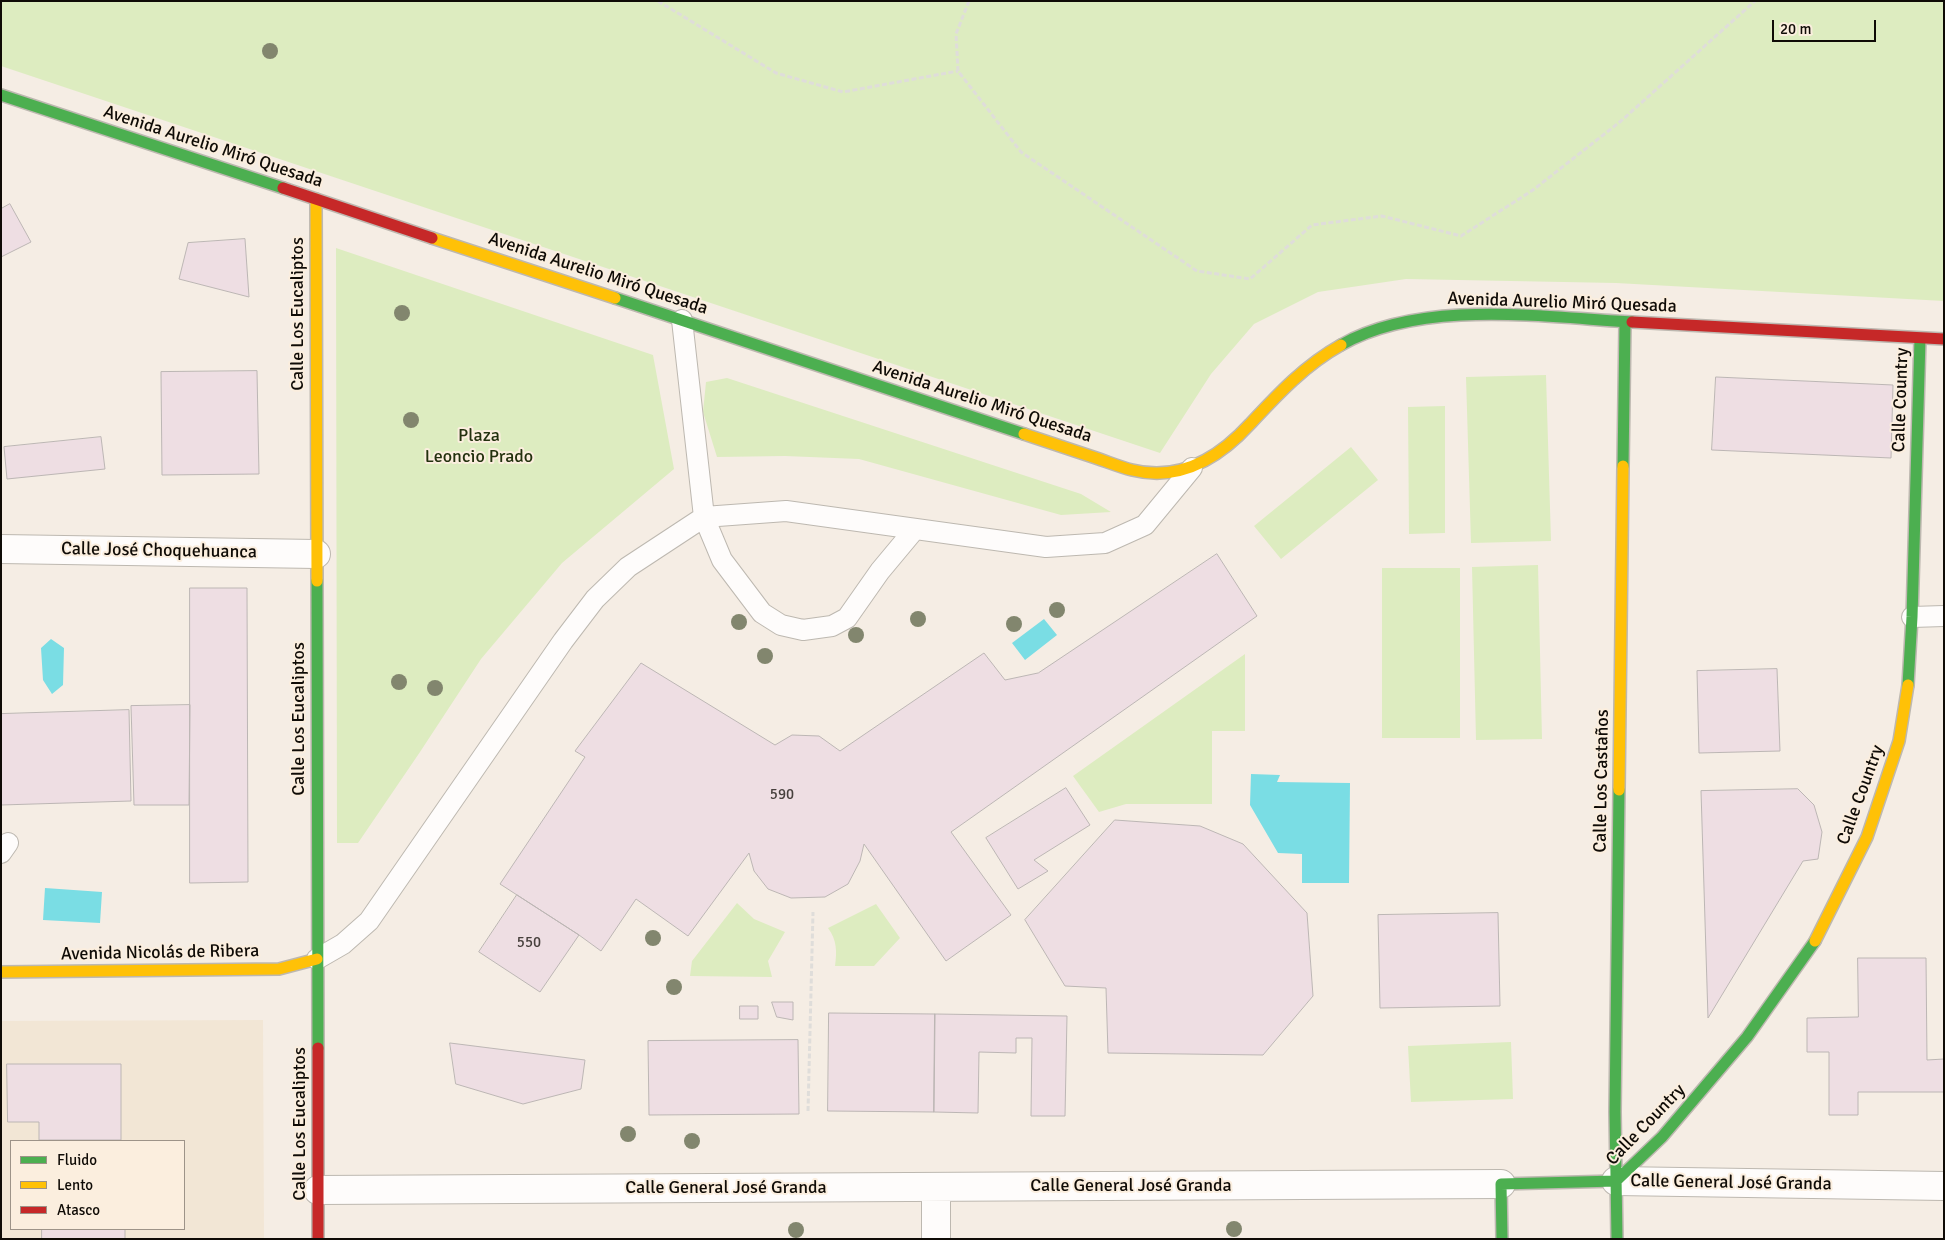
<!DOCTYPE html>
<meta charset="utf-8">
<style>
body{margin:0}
#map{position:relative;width:1945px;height:1240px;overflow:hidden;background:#f5ede4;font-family:Signika,sans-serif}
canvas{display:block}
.frame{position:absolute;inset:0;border:2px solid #0f0b06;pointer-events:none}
.legend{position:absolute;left:10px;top:1140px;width:175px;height:90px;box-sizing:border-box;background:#fbeede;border:1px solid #9d9388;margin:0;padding:6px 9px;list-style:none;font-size:15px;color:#0f0b06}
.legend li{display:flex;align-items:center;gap:10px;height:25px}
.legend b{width:25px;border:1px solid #9d9388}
.scale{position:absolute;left:1772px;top:20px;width:104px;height:22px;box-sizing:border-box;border:2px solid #0f0b06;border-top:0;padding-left:6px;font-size:15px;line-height:18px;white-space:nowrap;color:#0f0b06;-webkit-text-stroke:4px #fbeede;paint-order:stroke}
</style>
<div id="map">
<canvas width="1945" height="1240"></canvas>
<div class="frame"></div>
<ul class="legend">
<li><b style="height:6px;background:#4caf50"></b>Fluido</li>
<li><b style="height:6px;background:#ffc107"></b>Lento</li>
<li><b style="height:6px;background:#c62828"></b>Atasco</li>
</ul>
<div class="scale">20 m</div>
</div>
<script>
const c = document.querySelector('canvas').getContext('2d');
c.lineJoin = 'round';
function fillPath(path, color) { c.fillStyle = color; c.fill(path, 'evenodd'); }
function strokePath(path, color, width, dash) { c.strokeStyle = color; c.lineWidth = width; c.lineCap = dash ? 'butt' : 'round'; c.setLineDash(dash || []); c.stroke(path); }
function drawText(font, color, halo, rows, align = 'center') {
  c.font = font + ' Signika,sans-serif'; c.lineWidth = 4; c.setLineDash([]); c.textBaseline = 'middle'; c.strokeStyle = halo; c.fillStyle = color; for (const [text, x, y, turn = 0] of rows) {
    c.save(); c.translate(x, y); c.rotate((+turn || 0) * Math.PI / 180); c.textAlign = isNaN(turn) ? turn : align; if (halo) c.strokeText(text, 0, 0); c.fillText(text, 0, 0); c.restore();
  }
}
fillPath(new Path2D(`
 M 263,1020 L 264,1239 L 1,1239 L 1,1021 ZM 11,1141 L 184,1141 L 184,1229 L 11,1229 Z`), '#f2e6d5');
fillPath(new Path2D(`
 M 1,1 L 1944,1 L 1944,301 L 1616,283 L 1406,279 L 1318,292 L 1254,324 L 1211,374 L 1160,453 L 1,66 Z
 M 336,248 L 653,355 L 674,469 L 562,563 L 481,659 L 420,752 L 358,843 L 337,843 Z
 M 1546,375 L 1551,541 L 1471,543 L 1466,377 Z
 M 727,378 L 1081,494 L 1111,512 L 1061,515 L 859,459 L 785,456 L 717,457 L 703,412 L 706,382 Z
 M 1445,406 L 1445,533 L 1409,534 L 1408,407 Z
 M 1351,447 L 1378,480 L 1281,559 L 1254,526 Z
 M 1538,565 L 1542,739 L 1476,740 L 1472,567 Z
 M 1382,568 L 1460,568 L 1460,738 L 1382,738 Z
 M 1245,654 L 1245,731 L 1212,731 L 1212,804 L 1126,804 L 1099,812 L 1073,776 Z
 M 737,903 L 754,919 L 785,932 L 768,961 L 772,977 L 690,976 L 692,961 Z
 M 876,904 L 900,938 L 874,966 L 835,966 C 837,952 837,940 828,928 Z
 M 1511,1042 L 1513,1099 L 1411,1102 L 1408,1046 Z`), '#ddecc0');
fillPath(new Path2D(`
 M 1044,619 L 1057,635 L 1025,660 L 1012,643 Z
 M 51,639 L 64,648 L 63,685 L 52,694 L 43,680 L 41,648 Z
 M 1251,774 L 1280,775 L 1277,782 L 1350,783 L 1349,883 L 1302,883 L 1302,854 L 1278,853 L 1250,805 Z
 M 45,888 L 102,892 L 100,923 L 43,920 Z`), '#7adde4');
const building = new Path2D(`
 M 10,204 L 31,242 L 1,257 L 1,209 Z
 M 245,239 L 249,297 L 179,279 L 188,243 Z
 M 257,371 L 259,474 L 162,475 L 161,372 Z
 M 1716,377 L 1893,385 L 1891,458 L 1712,450 Z
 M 101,437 L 105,469 L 7,479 L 4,447 Z
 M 1217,554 L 1257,616 L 951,832 L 1011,915 L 946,961 L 864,844 L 860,861 L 848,884 L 825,897 L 791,898 L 768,889 L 754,871 L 749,853 L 688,936 L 636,899 L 601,951 L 579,935 L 500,884 L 585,757 L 575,751 L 641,663 L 775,745 L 792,735 L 819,736 L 840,751 L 984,653 L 1005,680 L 1038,673 Z
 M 190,588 L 247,588 L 248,882 L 190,883 Z
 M 1777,669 L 1780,751 L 1699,753 L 1697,671 Z
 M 190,705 L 189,805 L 134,805 L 131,706 Z
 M 129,710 L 131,801 L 1,805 L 1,714 Z
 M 1066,788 L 1090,825 L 1034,860 L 1048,871 L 1018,889 L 986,838 Z
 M 1798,789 L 1814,805 L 1822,832 L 1818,859 L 1803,861 L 1708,1018 L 1701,791 Z
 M 1115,820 L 1200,826 L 1243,844 L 1307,913 L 1313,996 L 1263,1055 L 1108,1053 L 1106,988 L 1065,986 L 1025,920 Z
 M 517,895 L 579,935 L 540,992 L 479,952 Z
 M 1498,913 L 1500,1006 L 1380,1008 L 1378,915 Z
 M 1858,958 L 1926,958 L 1927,1060 L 1944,1059 L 1944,1092 L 1858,1092 L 1858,1115 L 1829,1115 L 1829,1052 L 1807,1052 L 1807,1018 L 1858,1017 Z
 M 772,1002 L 793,1002 L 793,1020 L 777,1017 Z
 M 740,1006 L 758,1006 L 758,1019 L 740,1019 Z
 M 829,1013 L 935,1014 L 934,1112 L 828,1111 Z
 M 935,1014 L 1067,1016 L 1065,1116 L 1031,1116 L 1032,1038 L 1016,1038 L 1016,1053 L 979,1052 L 978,1113 L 934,1112 Z
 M 798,1040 L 799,1114 L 649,1115 L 648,1041 Z
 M 450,1043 L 585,1060 L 581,1089 L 523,1104 L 456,1084 Z
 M 7,1064 L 121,1064 L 121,1140 L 39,1140 L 39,1122 L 8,1122 Z
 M 42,1229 L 125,1229 L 125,1239 L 42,1239 Z`);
fillPath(building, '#eedee3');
strokePath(building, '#bcb6b4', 1);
const lane = new Path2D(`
 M 682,320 L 704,517 L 722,560 L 762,613 L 781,625 L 803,630 L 832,626 L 847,618 L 880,571 L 915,529
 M 1912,617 L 1944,616
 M 1,853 L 8,843
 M 317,959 L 343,944 L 369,921 L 563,641 L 595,599 L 628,567 L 704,517 L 786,511 L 1046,547 L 1105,543 L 1145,525 L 1192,468`);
const street = new Path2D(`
 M 1,549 L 316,554
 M 1616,1181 L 1944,1186
 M 936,1187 L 936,1239
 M 318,1190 L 1501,1184`);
const fast = new Path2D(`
 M 1,95 L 283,188
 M 615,298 L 1024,434
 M 1341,345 C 1422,299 1543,317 1632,322
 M 1623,466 L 1625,323
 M 317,581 L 318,1048
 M 1908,685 L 1912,617 L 1920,339
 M 1502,1239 L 1501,1184 L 1616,1181 L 1662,1137 L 1747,1037 L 1815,941
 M 1617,1239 L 1615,1112 L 1619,790`);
const slow = new Path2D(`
 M 316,199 L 317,581
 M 432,238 L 615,298
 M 1024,434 C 1048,442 1072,450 1096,458 C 1108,462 1120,467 1132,470 C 1180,482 1219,458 1250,424 C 1278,394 1305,365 1341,345
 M 1619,790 L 1623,466
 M 1815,941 L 1867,837 L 1899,741 L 1908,685
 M 1,972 L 279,969 L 317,959`);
const jam = new Path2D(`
 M 283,188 L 432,238
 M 1632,322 L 1944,339
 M 318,1048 L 318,1239`);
strokePath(lane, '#bdb8b0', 22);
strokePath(street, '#bdb8b0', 30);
strokePath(fast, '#bdb8b0', 14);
strokePath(slow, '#bdb8b0', 14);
strokePath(jam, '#bdb8b0', 14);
strokePath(new Path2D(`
 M 658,1 L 776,73 L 843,92 L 958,71
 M 969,1 L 956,34 L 958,71 L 1021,152 L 1197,271 L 1250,279 L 1312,225 L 1382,216 L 1461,236 L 1533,190 L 1621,121 L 1755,1
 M 808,1111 L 813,912`), '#dfddda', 3, [5, 2.5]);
strokePath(lane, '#fefcfb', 20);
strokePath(street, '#fefcfb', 28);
strokePath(fast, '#4caf50', 11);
strokePath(slow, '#ffc107', 11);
strokePath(jam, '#c62828', 11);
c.fillStyle = '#82866e';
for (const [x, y] of [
 [270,51],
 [402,313],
 [411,420],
 [1057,610],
 [918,619],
 [739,622],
 [1014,624],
 [856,635],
 [765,656],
 [399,682],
 [435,688],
 [653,938],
 [674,987],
 [628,1134],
 [692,1141],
 [1234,1229],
 [796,1230]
]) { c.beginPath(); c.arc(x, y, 8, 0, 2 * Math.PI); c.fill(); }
drawText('15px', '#47403d', null, [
 ["590",782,795],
 ["550",529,943]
]);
drawText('18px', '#0f0b06', '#fbeede', [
 ["Avenida Aurelio Miró Quesada",213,147,18],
 ["Avenida Aurelio Miró Quesada",598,274,18],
 ["Avenida Aurelio Miró Quesada",1562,303,2],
 ["Calle Los Eucaliptos",298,314,-90],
 ["Calle Country",1901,400,-88],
 ["Avenida Aurelio Miró Quesada",982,402,18],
 ["Calle José Choquehuanca",159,551,1],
 ["Calle Los Eucaliptos",299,719,-90],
 ["Calle Los Castaños",1602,781,-89],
 ["Calle Country",1861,795,-70],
 ["Avenida Nicolás de Ribera",160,953,-1],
 ["Calle Los Eucaliptos",300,1124,-90],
 ["Calle Country",1646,1125,-46],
 ["Calle General José Granda",1731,1183,1],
 ["Calle General José Granda",1131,1186],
 ["Calle General José Granda",726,1188]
]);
drawText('18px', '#23310e', '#fbeede', [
 ["Plaza",479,436],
 ["Leoncio Prado",479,457]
]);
</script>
